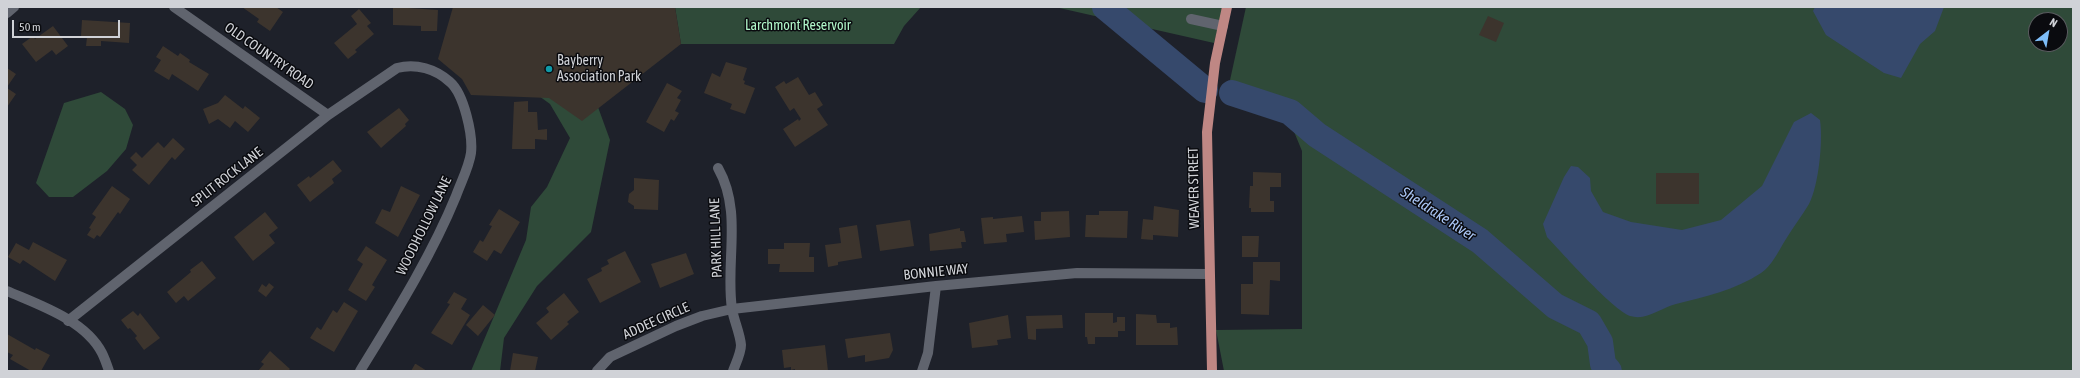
<!DOCTYPE html>
<style>
body{margin:0}
#map{position:relative;width:2080px;height:378px;overflow:hidden;background:#1e212a;font-family:"Asap Condensed",sans-serif}
canvas{display:block}
.frame{position:absolute;inset:0;border:8px solid #d0d2d7;pointer-events:none}
.north{position:absolute;left:2028px;top:12px;width:40px;height:40px;box-sizing:border-box;background:#0a0b0f;border:1px solid #595b5f;border-radius:50%;rotate:31deg;font-size:11px;font-weight:700;line-height:16px;text-align:center;color:#d0d2d7}
.north::after{content:'';display:block;margin:auto;width:14px;height:18px;background:#7ebef9;clip-path:polygon(50% 0,100% 100%,50% 72%,0 100%)}
.scale{position:absolute;left:12px;top:20px;width:108px;height:18px;box-sizing:border-box;border:2px solid #d0d2d7;border-top:0;padding-left:5px;font-size:12px;line-height:14px;white-space:nowrap;color:#d0d2d7;-webkit-text-stroke:3px #0a0b0f;paint-order:stroke}
</style>
<div id="map">
<canvas width="2080" height="378"></canvas>
<div class="frame"></div>
<div class="north">N</div>
<div class="scale">50 m</div>
</div>
<script>
const c = document.querySelector('canvas').getContext('2d');
c.lineJoin = 'round';
function fillPath(path, color) { c.fillStyle = color; c.fill(path, 'evenodd'); }
function strokePath(path, color, width, dash) { c.strokeStyle = color; c.lineWidth = width; c.lineCap = dash ? 'butt' : 'round'; c.setLineDash(dash || []); c.stroke(path); }
function drawText(font, color, halo, rows, align = 'center') {
  c.font = font + ' "Asap Condensed",sans-serif'; c.lineWidth = 3; c.setLineDash([]); c.textBaseline = 'middle'; c.strokeStyle = halo; c.fillStyle = color; for (const [text, x, y, turn = 0] of rows) {
    c.save(); c.translate(x, y); c.rotate((+turn || 0) * Math.PI / 180); c.textAlign = isNaN(turn) ? turn : align; if (halo) c.strokeText(text, 0, 0); c.fillText(text, 0, 0); c.restore();
  }
}
fillPath(new Path2D(`
 M 675,7 L 921,7 L 904,26 L 894,44 L 681,44 Z
 M 1055,7 L 1223,7 L 1214,43 Z
 M 1246,7 L 2073,7 L 2073,371 L 1224,371 L 1216,330 L 1302,329 L 1302,151 L 1290,122 L 1225,103 ZM 2036,20 L 2060,20 L 2060,44 L 2036,44 Z
 M 587,77 L 610,140 L 591,232 L 537,286 L 504,338 L 500,371 L 471,371 L 526,240 L 531,207 L 547,187 L 570,138 L 550,104 L 528,88 Z
 M 101,92 L 125,109 L 133,125 L 126,149 L 107,171 L 73,197 L 49,197 L 36,183 L 64,103 Z`), '#2f4a39');
fillPath(new Path2D(`
 M 1815,7 L 1944,7 L 1935,31 L 1920,44 L 1901,78 L 1884,73 L 1826,35 L 1813,11 Z
 M 1811,113 L 1820,120 C 1823,141 1819,185 1809,204 C 1802,216 1793,227 1786,239 C 1779,250 1772,266 1761,273 C 1735,290 1705,297 1676,304 C 1660,308 1647,321 1630,316 C 1613,310 1563,254 1547,237 L 1543,224 L 1564,177 L 1571,166 L 1578,167 L 1590,178 L 1591,191 L 1603,212 L 1631,222 L 1682,230 L 1721,220 L 1762,186 L 1794,122 Z`), '#36496c');
strokePath(new Path2D(`
 M 1105,7 L 1205,90
 M 1232,93 L 1290,112 L 1317,135 L 1480,241 L 1555,306 L 1589,323 L 1600,342 L 1603,364 L 1609,371`), '#36496c', 26);
fillPath(new Path2D(`
 M 242,7 L 276,7 L 283,12 L 270,31 L 257,22 L 259,19 Z
 M 393,7 L 438,10 L 437,31 L 421,31 L 421,26 L 393,25 Z
 M 453,7 L 675,7 L 681,44 L 582,121 L 549,98 L 471,95 L 462,79 L 438,59 Z
 M 359,9 L 371,23 L 367,26 L 374,34 L 355,50 L 357,52 L 348,59 L 334,43 L 357,24 L 351,16 Z
 M 1488,16 L 1504,23 L 1496,42 L 1479,35 Z
 M 82,20 L 130,23 L 129,43 L 101,41 L 101,46 L 86,46 L 87,37 L 81,36 Z
 M 53,26 L 68,46 L 56,55 L 52,50 L 36,62 L 22,44 L 33,36 L 35,39 Z
 M 163,46 L 178,56 L 180,53 L 190,60 L 189,62 L 209,74 L 198,91 L 172,74 L 169,80 L 154,71 L 161,60 L 156,57 Z
 M 726,62 L 747,68 L 743,80 L 745,81 L 744,84 L 755,88 L 745,114 L 730,109 L 732,104 L 704,93 L 712,73 L 720,77 Z
 M 7,68 L 16,74 L 7,87 Z
 M 798,77 L 809,95 L 815,92 L 823,105 L 817,109 L 828,125 L 795,147 L 783,129 L 798,119 L 799,121 L 801,119 L 794,108 L 790,111 L 775,87 L 784,81 L 786,84 Z
 M 667,83 L 682,91 L 677,98 L 681,100 L 675,111 L 679,113 L 674,121 L 671,119 L 664,132 L 646,122 Z
 M 7,88 L 16,94 L 7,107 Z
 M 225,95 L 243,109 L 245,106 L 260,118 L 248,132 L 235,121 L 230,128 L 218,119 L 209,124 L 203,109 L 218,103 Z
 M 528,101 L 528,112 L 537,112 L 538,130 L 547,129 L 547,140 L 535,139 L 535,149 L 512,149 L 514,102 Z
 M 399,108 L 409,120 L 405,124 L 406,126 L 381,148 L 367,132 Z
 M 173,138 L 185,149 L 175,160 L 172,157 L 149,185 L 132,170 L 137,165 L 130,158 L 136,152 L 142,158 L 158,142 L 164,148 Z
 M 333,160 L 342,171 L 332,179 L 334,183 L 310,202 L 297,185 L 309,176 L 310,178 Z
 M 1253,172 L 1281,173 L 1281,187 L 1270,187 L 1270,201 L 1274,201 L 1274,212 L 1251,212 L 1251,208 L 1249,208 L 1250,186 L 1253,186 Z
 M 1656,173 L 1699,173 L 1699,204 L 1656,204 Z
 M 634,178 L 659,180 L 658,210 L 634,209 L 634,206 L 628,202 L 629,194 L 634,190 Z
 M 112,186 L 130,199 L 120,214 L 118,212 L 100,237 L 97,235 L 94,239 L 87,235 L 91,229 L 89,228 L 96,217 L 92,214 Z
 M 401,186 L 420,195 L 398,237 L 375,223 L 382,209 L 390,212 Z
 M 1154,206 L 1179,210 L 1178,237 L 1153,235 L 1153,240 L 1141,239 L 1143,219 L 1153,220 Z
 M 499,209 L 520,222 L 501,254 L 494,250 L 487,261 L 473,252 L 480,240 L 483,242 L 492,226 L 489,225 Z
 M 1069,211 L 1070,237 L 1035,240 L 1034,221 L 1041,221 L 1041,212 Z
 M 1099,211 L 1128,211 L 1127,238 L 1085,237 L 1086,215 L 1099,215 Z
 M 265,212 L 278,228 L 269,235 L 275,243 L 253,261 L 234,237 Z
 M 1022,216 L 1024,232 L 1006,234 L 1007,242 L 984,244 L 981,218 L 993,217 L 993,219 Z
 M 910,220 L 914,246 L 880,251 L 876,225 Z
 M 857,225 L 862,258 L 838,262 L 838,265 L 828,267 L 825,245 L 841,243 L 839,228 Z
 M 960,228 L 960,231 L 964,231 L 966,242 L 961,242 L 962,248 L 930,251 L 929,234 Z
 M 1242,236 L 1259,236 L 1258,257 L 1242,257 Z
 M 33,242 L 67,260 L 55,281 L 23,260 L 20,264 L 8,257 L 16,243 L 29,250 Z
 M 784,243 L 810,243 L 809,257 L 814,257 L 814,272 L 779,272 L 780,264 L 768,264 L 768,249 L 784,249 Z
 M 366,246 L 387,260 L 372,285 L 375,287 L 366,301 L 348,290 L 363,264 L 357,260 Z
 M 625,251 L 641,282 L 600,303 L 587,279 L 602,271 L 601,268 L 609,264 L 607,260 Z
 M 686,253 L 694,274 L 660,288 L 651,264 Z
 M 202,261 L 216,278 L 188,301 L 184,296 L 176,303 L 167,292 L 191,272 L 190,270 Z
 M 1253,262 L 1280,262 L 1280,281 L 1270,280 L 1269,315 L 1241,314 L 1241,284 L 1253,284 Z
 M 269,283 L 274,287 L 266,297 L 258,291 L 262,284 L 266,287 Z
 M 454,292 L 467,299 L 461,309 L 470,315 L 452,345 L 431,333 L 450,304 L 447,303 Z
 M 564,293 L 579,312 L 567,322 L 569,324 L 551,340 L 536,323 L 549,312 L 546,308 Z
 M 344,302 L 358,311 L 334,352 L 310,338 L 317,327 L 321,330 L 333,310 L 337,313 Z
 M 483,305 L 495,315 L 478,336 L 466,325 Z
 M 133,311 L 138,316 L 140,313 L 160,338 L 144,350 L 135,338 L 137,336 L 130,328 L 128,329 L 121,320 Z
 M 1085,313 L 1113,313 L 1113,323 L 1117,322 L 1117,317 L 1125,317 L 1125,331 L 1118,331 L 1118,337 L 1095,337 L 1095,344 L 1088,344 L 1087,337 L 1085,337 Z
 M 1136,314 L 1156,315 L 1157,323 L 1170,323 L 1170,328 L 1177,327 L 1178,345 L 1136,345 Z
 M 1008,315 L 1011,338 L 997,340 L 998,345 L 972,348 L 969,323 Z
 M 1062,315 L 1063,328 L 1036,329 L 1036,340 L 1028,339 L 1026,316 Z
 M 890,333 L 893,350 L 889,358 L 865,362 L 865,355 L 848,358 L 845,339 Z
 M 7,334 L 35,350 L 36,348 L 50,355 L 41,371 L 31,371 L 10,359 L 13,355 L 7,352 Z
 M 825,345 L 828,371 L 795,371 L 795,369 L 791,370 L 791,367 L 784,368 L 782,350 Z
 M 270,351 L 290,369 L 288,371 L 258,371 L 264,364 L 261,362 Z
 M 513,353 L 538,357 L 535,371 L 510,371 Z
 M 415,364 L 416,364 L 427,371 L 411,371 Z`), '#3c342d');
strokePath(new Path2D(`
 M 174,7 L 328,115
 M 7,13 L 14,7
 M 1191,19 L 1223,26
 M 718,168 C 743,212 725,262 732,309 C 734,321 740,333 741,345 C 741,353 736,363 733,371
 M 7,291 C 39,305 85,320 102,353 C 105,359 107,365 109,371
 M 68,321 L 328,115 L 397,68 C 416,63 436,69 450,82 C 464,94 473,135 471,153 C 469,167 461,182 456,196 C 431,257 395,314 360,371
 M 597,371 L 610,357 L 676,326 L 702,316 L 732,309 L 936,286 L 1077,273 L 1209,274
 M 922,371 L 928,353 L 936,286`), '#60646e', 10);
strokePath(new Path2D(`
 M 1212,371 L 1207,132 L 1215,63 L 1227,7`), '#bf8784', 10);
for (const [x, y, r, color] of [
 [549,69,4,"#0f9aa8"]
]) { const dot = new Path2D(); dot.arc(x, y, r, 0, 2 * Math.PI); c.fillStyle = color; c.fill(dot); strokePath(dot, '#0a0b0f', 1.5); }
drawText('14px', '#b0f6c9', '#0a0b0f', [
 ["Larchmont Reservoir",798,26]
]);
drawText('14px', '#d0d2d7', '#0a0b0f', [
 ["OLD COUNTRY ROAD",269,56,35],
 ["SPLIT ROCK LANE",227,177,-38],
 ["WEAVER STREET",1194,188,-91],
 ["WOODHOLLOW LANE",424,226,-64],
 ["PARK HILL LANE",716,238,-92],
 ["BONNIE WAY",936,272,-6],
 ["ADDEE CIRCLE",656,321,-24]
]);
drawText('14px', '#d0d2d7', '#0a0b0f', [
 ["Bayberry",557,61],
 ["Association Park",557,77]
], 'left');
drawText('italic 15px', '#abc7f7', '#0a0b0f', [
 ["Sheldrake River",1438,214,33]
]);
</script>
